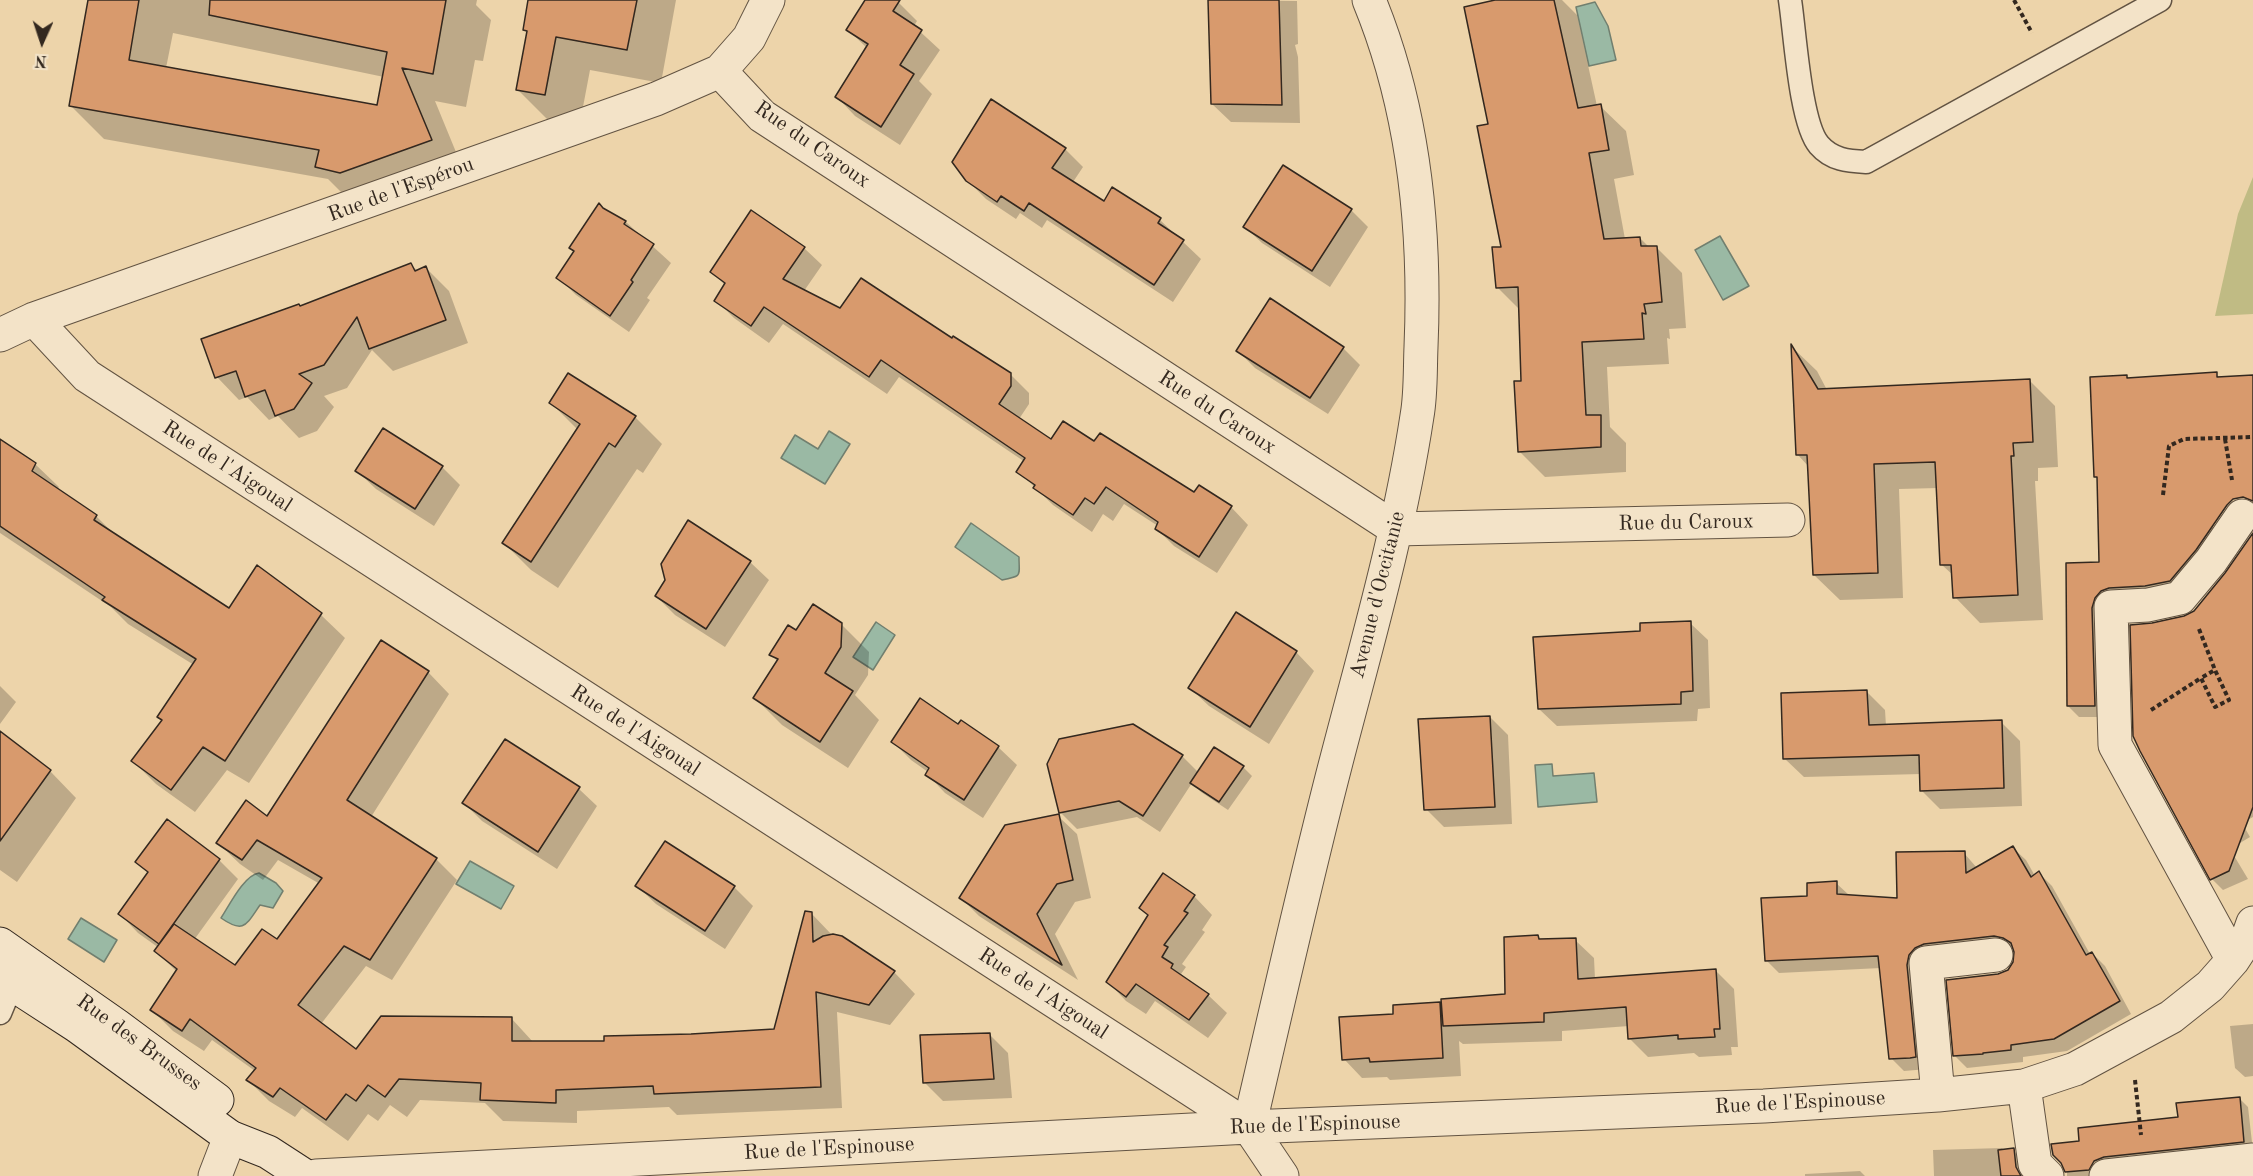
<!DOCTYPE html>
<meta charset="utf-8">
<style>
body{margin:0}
#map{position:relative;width:2253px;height:1176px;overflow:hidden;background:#edd4aa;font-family:"Old Standard TT",serif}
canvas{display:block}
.north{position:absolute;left:12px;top:12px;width:60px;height:60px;-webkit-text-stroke:4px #f3e3c8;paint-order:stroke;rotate:183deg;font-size:16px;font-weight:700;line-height:24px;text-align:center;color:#33281f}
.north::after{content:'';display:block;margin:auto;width:21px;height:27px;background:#33281f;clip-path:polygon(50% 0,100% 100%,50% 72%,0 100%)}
</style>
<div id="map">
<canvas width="2253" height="1176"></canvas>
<div class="north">N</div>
</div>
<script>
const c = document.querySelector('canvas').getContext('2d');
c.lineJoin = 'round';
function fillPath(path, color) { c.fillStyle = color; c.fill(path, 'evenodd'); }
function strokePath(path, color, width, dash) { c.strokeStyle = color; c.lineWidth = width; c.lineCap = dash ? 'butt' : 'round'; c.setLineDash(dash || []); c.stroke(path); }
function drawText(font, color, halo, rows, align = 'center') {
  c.font = font + ' "Old Standard TT",serif'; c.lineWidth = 6; c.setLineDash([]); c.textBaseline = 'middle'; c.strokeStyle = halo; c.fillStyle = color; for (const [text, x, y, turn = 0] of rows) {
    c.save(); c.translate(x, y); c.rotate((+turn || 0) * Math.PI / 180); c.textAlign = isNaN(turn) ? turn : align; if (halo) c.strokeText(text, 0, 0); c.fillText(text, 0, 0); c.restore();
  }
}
fillPath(new Path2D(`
 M 2253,177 L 2253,314 L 2215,316 L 2238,214 Z`), '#c0bb84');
const water = new Path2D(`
 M 1595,2 L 1608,26 L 1616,60 L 1589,66 L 1576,7 Z
 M 1720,236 L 1749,286 L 1723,300 L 1695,250 Z
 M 829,431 L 850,444 L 825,484 L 781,458 L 795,435 L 818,449 Z
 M 971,523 L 1019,557 C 1019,576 1023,576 1002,580 L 955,547 Z
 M 876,622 L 895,635 L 873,670 L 853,657 Z
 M 1552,764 L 1553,776 L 1594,773 L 1597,802 L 1538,807 L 1535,765 Z
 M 470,861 L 514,886 L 501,909 L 456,884 Z
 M 259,873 L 276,883 L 283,891 L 273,908 L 260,905 C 246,925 244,934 221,918 C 229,906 244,875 259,873 Z
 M 81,918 L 117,940 L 104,962 L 68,939 Z`);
fillPath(water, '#9ab9a4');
strokePath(water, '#717f6f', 1.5);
fillPath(new Path2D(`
 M 90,0 L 477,0 L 476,5 L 491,20 L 483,61 L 475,60 L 466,107 L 435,101 L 465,174 L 350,201 L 328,179 L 104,139 L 71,106 ZM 173,33 L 384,77 L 378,107 L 166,68 Z
 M 530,0 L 676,0 L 661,83 L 590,70 L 579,128 L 551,123 L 517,89 L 528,33 L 524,30 Z
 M 867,0 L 895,0 L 898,2 L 917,21 L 914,26 L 940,50 L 919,81 L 932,94 L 900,145 L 855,116 L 837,97 L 867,48 L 848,30 Z
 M 1210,0 L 1297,1 L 1298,44 L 1295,45 L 1298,57 L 1300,123 L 1231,122 L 1212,104 Z
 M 1502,0 L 1562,0 L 1577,15 L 1597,106 L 1600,106 L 1626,131 L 1634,175 L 1614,179 L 1625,239 L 1640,238 L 1649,247 L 1656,247 L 1682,273 L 1686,328 L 1669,329 L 1670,339 L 1667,338 L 1669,364 L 1607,367 L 1610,427 L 1626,443 L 1626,472 L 1545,477 L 1519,451 L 1523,382 L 1520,310 L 1497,287 L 1502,248 L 1490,125 Z
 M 1065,149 L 1083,167 L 1073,182 L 1104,203 L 1113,189 L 1160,220 L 1201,259 L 1173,302 L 1047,220 L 1042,228 L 1020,213 L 1016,219 L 986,199 L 967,180 Z
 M 1351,210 L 1368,227 L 1330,287 L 1262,243 L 1245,227 Z
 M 606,212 L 626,222 L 671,263 L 647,298 L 650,300 L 629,332 L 576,295 L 558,277 L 575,251 Z
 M 804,248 L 822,265 L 804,291 L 841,310 L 952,340 L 1010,374 L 1029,393 L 1029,404 L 1019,419 L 1051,441 L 1094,443 L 1194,494 L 1231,507 L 1248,525 L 1217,573 L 1174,546 L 1156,528 L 1158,526 L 1124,504 L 1113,521 L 1103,514 L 1092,532 L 1053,505 L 1018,471 L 1025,462 L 899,377 L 887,394 L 783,324 L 769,343 L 734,318 L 716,300 L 725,285 L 712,272 Z
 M 411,265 L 418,271 L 426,268 L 449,291 L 468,343 L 393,371 L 372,350 L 347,388 L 324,396 L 334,407 L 317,431 L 299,438 L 278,416 L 269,420 L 247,397 L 239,400 L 217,377 L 300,307 Z
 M 1343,348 L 1360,365 L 1328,414 L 1255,368 L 1238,351 Z
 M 1793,348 L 1817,371 L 1827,390 L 2029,380 L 2055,406 L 2058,467 L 2038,468 L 2038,481 L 2035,481 L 2043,620 L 1980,623 L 1955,597 L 1954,576 L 1942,565 L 1938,488 L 1899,489 L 1903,598 L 1840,600 L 1814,575 L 1809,467 L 1798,455 Z
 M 2216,374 L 2221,379 L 2253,377 L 2253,488 L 2224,502 L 2213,522 L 2213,535 L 2181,592 L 2122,599 L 2106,717 L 2079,717 L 2068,706 L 2101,563 L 2098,480 L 2096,477 L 2127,377 L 2129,379 Z
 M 551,403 L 635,417 L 662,444 L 643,473 L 637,469 L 558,588 L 531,570 L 504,543 L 578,430 Z
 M 0,464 L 35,464 L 59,487 L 57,490 L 96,516 L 115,535 L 229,610 L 257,567 L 321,615 L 345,638 L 249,783 L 227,770 L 195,812 L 156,784 L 133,761 L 163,721 L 158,717 L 194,665 L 128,624 L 111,607 L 0,533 Z
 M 442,467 L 460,485 L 434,526 L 376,489 L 357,471 Z
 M 2253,556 L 2253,817 L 2242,823 L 2250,837 L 2230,849 L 2248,879 L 2223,890 L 2212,879 L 2152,625 L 2185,618 L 2195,612 Z
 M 750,562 L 769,580 L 725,647 L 675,615 L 656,596 Z
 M 1690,623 L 1708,640 L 1710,708 L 1698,709 L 1697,721 L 1557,726 L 1539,709 L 1642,633 Z
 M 841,624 L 869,652 L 868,675 L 855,695 L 879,720 L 848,768 L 782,725 L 755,698 L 778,662 L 771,654 L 796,632 Z
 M 1296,652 L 1314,671 L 1269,744 L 1209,706 L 1190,688 Z
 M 428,672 L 449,694 L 371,817 L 436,859 L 457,880 L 392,980 L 366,966 L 321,1024 L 356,1051 L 512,1019 L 533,1042 L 606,1042 L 775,1030 L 811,913 L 832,935 L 894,972 L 915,994 L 890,1025 L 837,1012 L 842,1108 L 677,1115 L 669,1107 L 577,1111 L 577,1123 L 503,1121 L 485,1103 L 420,1100 L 407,1117 L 390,1105 L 378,1121 L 368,1114 L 348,1141 L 302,1108 L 295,1117 L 269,1101 L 248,1080 L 255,1071 L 212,1040 L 204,1051 L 173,1031 L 152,1010 L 177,972 L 156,951 L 159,948 L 138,933 L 120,914 L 149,873 L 137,862 L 167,822 L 219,860 L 238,879 L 194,940 L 236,968 L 278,941 L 320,884 L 278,860 L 263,880 L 240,864 L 218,843 L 268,818 Z
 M 0,686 L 16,702 L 0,724 Z
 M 1867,692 L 1885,710 L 1886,726 L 2001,722 L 2020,741 L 2022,806 L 1940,809 L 1921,790 L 1921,774 L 1804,777 L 1785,759 Z
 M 1490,717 L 1508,735 L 1512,824 L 1444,827 L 1426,809 Z
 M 959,726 L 998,747 L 1017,765 L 983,818 L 945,793 L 927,774 L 928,772 L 911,760 L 893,742 Z
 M 506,741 L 579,789 L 597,806 L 557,869 L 482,821 L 464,803 Z
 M 1182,756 L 1199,773 L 1243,767 L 1252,776 L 1228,810 L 1201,792 L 1192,783 L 1160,832 L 1137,817 L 1077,829 L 1060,812 Z
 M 0,759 L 50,771 L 76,798 L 17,882 L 0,870 Z
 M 1058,816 L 1077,834 L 1091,898 L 1075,902 L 1055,934 L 1078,980 L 979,916 L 961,898 Z
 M 2013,848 L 2026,860 L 2035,876 L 2039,873 L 2052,886 L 2090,954 L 2092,953 L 2105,966 L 2131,1014 L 2067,1051 L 2023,1057 L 2023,1062 L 1967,1068 L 1955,1056 L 1998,975 L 2008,972 L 2014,964 L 2015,950 L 2008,948 L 1919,978 L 1928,1069 L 1904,1071 L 1891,1058 L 1881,968 L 1779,973 L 1766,960 L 1808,898 L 1836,883 L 1849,895 L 1899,899 L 1964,853 L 1977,868 Z
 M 637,886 L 734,887 L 753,906 L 725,949 L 656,904 Z
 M 1194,896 L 1212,915 L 1202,930 L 1205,932 L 1182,964 L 1186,967 L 1181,974 L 1208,995 L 1227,1013 L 1208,1038 L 1155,1001 L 1146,1014 L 1126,1001 L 1108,982 L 1149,916 L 1141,908 Z
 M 1538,937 L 1542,941 L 1575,940 L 1594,958 L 1595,979 L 1716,971 L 1734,989 L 1738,1047 L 1731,1047 L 1732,1055 L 1699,1057 L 1694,1053 L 1648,1057 L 1630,1039 L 1629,1026 L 1562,1031 L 1562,1041 L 1463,1044 L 1459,1041 L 1461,1076 L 1390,1080 L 1387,1077 L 1362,1078 L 1344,1059 L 1394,1016 L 1440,1004 L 1443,1008 L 1507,996 Z
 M 2253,1024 L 2253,1076 L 2245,1077 L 2235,1068 L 2230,1026 Z
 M 989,1034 L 1008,1053 L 1012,1098 L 943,1101 L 924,1082 Z
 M 2239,1098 L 2248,1107 L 2253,1151 L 2099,1176 L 2067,1176 L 2067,1171 L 2054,1155 L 2081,1142 L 2180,1118 Z
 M 2002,1148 L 2005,1151 L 2013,1150 L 2022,1159 L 2025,1176 L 1934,1176 L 1933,1150 Z
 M 1860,1171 L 1865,1176 L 1805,1176 L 1805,1174 Z`), '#0003');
const building = new Path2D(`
 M 88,0 L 139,0 L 129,60 L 377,105 L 387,52 L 209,15 L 210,0 L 446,0 L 433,74 L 402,68 L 432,140 L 340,173 L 315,167 L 319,150 L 69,106 Z
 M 528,0 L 637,0 L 627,50 L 556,37 L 545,95 L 516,90 L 527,31 L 523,30 Z
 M 865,0 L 900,0 L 893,11 L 922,30 L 900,65 L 914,74 L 881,127 L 835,97 L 868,44 L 846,30 Z
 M 1208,0 L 1279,0 L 1282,105 L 1211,104 Z
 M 1495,0 L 1554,0 L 1578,108 L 1601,104 L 1609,150 L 1589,153 L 1604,239 L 1640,237 L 1641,246 L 1657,246 L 1662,302 L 1644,304 L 1646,314 L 1642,313 L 1644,339 L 1582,342 L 1586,415 L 1601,415 L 1601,447 L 1518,452 L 1514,381 L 1521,381 L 1518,287 L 1496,288 L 1492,247 L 1501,247 L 1477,126 L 1488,124 L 1464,7 Z
 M 991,99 L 1066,148 L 1052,168 L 1104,201 L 1112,187 L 1161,218 L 1158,223 L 1184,240 L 1154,285 L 1029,203 L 1024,211 L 1001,196 L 997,202 L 966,181 L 952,162 Z
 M 1283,165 L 1352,209 L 1312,271 L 1243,227 Z
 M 599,203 L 603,208 L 626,221 L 624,224 L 654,244 L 631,280 L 633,282 L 610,316 L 556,278 L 574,251 L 569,248 Z
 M 751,210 L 805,247 L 783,279 L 840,308 L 861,278 L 952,338 L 953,336 L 1011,373 L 1011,386 L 999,404 L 1051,439 L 1063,421 L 1094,441 L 1100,433 L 1194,492 L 1199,485 L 1232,506 L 1199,557 L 1155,529 L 1158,522 L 1106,487 L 1094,504 L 1085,498 L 1073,515 L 1033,488 L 1035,485 L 1016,472 L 1025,458 L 881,360 L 869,377 L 764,307 L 751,326 L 714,301 L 725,283 L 710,272 Z
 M 411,263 L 415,271 L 426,266 L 446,320 L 369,349 L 357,317 L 324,365 L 299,374 L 312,383 L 294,409 L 275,416 L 265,390 L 245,397 L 236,371 L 215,378 L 201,339 L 299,304 L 300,306 Z
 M 1270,298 L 1344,347 L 1310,398 L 1236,351 Z
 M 1791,344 L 1818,389 L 2030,379 L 2033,442 L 2013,443 L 2014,456 L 2011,456 L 2018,595 L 1953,598 L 1951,565 L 1940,565 L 1935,462 L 1874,464 L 1878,573 L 1813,575 L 1807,455 L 1796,455 Z
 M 2217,372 L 2217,377 L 2253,375 L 2253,501 L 2243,497 L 2233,499 L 2227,505 L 2196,550 L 2170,581 L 2145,586 L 2109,588 L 2101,591 L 2095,598 L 2092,608 L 2095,706 L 2067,706 L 2066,563 L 2099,562 L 2097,477 L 2094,477 L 2090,377 L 2127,375 L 2127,378 Z
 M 568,373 L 636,416 L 615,447 L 609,443 L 531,562 L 502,543 L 580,424 L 549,403 Z
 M 383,428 L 443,466 L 415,509 L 355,471 Z
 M 0,439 L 36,463 L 32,471 L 97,515 L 94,520 L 229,608 L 257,565 L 322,613 L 225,761 L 203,747 L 171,790 L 131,761 L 162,720 L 157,717 L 196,659 L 102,600 L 105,597 L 0,526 Z
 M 688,520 L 751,561 L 706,629 L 655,596 L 665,580 L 661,564 Z
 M 2253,533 L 2253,807 L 2229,871 L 2210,880 L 2140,751 L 2133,736 L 2130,625 L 2152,623 L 2184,616 L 2194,611 L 2225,573 Z
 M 813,604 L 842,623 L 841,647 L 825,673 L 853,691 L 820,742 L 753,698 L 778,659 L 769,655 L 788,625 L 796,630 Z
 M 1236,612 L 1297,651 L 1250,727 L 1188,688 Z
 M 1691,621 L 1693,691 L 1681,692 L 1681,704 L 1538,709 L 1533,637 L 1640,631 L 1640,623 Z
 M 381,640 L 429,671 L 347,800 L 437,858 L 370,960 L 344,946 L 298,1005 L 356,1049 L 381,1016 L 512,1017 L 512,1041 L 604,1041 L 604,1036 L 691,1034 L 774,1029 L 805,911 L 812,912 L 813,942 L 823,936 L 833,934 L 842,936 L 895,971 L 869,1005 L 816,992 L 821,1087 L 654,1094 L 653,1086 L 556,1090 L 556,1103 L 480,1100 L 481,1083 L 399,1079 L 385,1097 L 368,1085 L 356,1101 L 346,1094 L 326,1120 L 280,1088 L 273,1097 L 246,1080 L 256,1068 L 190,1019 L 182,1031 L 150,1010 L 177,969 L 154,951 L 174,924 L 235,965 L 262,929 L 277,939 L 322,878 L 257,840 L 242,860 L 216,843 L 246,800 L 267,816 Z
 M 1867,690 L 1869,725 L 2002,720 L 2004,788 L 1920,791 L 1919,755 L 1783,759 L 1781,693 Z
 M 920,698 L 958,724 L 961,720 L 999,746 L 964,800 L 925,775 L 929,768 L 891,742 Z
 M 1490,716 L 1495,807 L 1424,810 L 1418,719 Z
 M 1133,724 L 1183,755 L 1143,816 L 1119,801 L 1059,813 L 1047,764 L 1059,739 Z
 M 0,731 L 51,770 L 0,841 Z
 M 505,739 L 580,787 L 538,852 L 462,803 Z
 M 1214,747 L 1244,766 L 1219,802 L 1190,783 Z
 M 1059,814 L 1073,880 L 1057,884 L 1037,914 L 1062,965 L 959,898 L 1005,825 Z
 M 167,819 L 220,859 L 159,944 L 118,914 L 148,872 L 135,862 Z
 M 665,841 L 735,886 L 705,931 L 635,886 Z
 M 2013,846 L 2031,877 L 2039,871 L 2086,955 L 2092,952 L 2120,1001 L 2054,1039 L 2011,1045 L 2011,1050 L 1983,1053 L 1983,1054 L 1953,1056 L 1946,980 L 1998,974 L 2008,970 L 2013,962 L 2014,952 L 2011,943 L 2003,938 L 1994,936 L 1924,944 L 1915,948 L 1909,955 L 1907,965 L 1916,1057 L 1910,1058 L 1889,1059 L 1878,956 L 1765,961 L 1761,898 L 1807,896 L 1807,883 L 1837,881 L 1837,894 L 1897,898 L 1896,852 L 1965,851 L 1966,873 Z
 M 1163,873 L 1195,895 L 1184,911 L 1188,913 L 1164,945 L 1168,947 L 1162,957 L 1173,964 L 1171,968 L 1209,994 L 1189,1020 L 1136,984 L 1126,997 L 1106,982 L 1148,915 L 1139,908 Z
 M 1538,935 L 1539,939 L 1576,938 L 1578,979 L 1716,969 L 1720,1029 L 1714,1029 L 1715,1037 L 1678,1039 L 1678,1035 L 1628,1039 L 1626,1007 L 1544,1013 L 1544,1022 L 1443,1026 L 1441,999 L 1505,994 L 1504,937 Z
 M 1440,1002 L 1443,1058 L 1370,1062 L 1369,1058 L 1342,1060 L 1339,1017 L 1393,1014 L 1393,1005 Z
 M 990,1033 L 994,1079 L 923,1083 L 920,1035 Z
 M 2240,1097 L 2244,1142 L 2104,1157 L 2094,1161 L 2089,1170 L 2065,1172 L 2061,1163 L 2053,1155 L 2051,1144 L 2079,1141 L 2078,1128 L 2178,1117 L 2176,1103 Z
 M 2014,1148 L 2016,1167 L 2021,1176 L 2001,1176 L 1998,1150 Z`);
fillPath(building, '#d89a6d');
strokePath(building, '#33281f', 1.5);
const lane = new Path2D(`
 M 1790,0 C 1795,32 1800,123 1819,145 C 1832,160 1848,161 1866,162 L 2160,0
 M 0,1013 L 12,984`);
const street = new Path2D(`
 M 720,71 L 762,116 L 1396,529 L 1788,520
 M 34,319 L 87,376 L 1249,1127 L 1282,1176
 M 0,335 L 34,319 L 656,99 L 720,71 L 749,38 L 768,0
 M 2233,960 L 2115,745 L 2111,607 L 2148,605 L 2180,598 L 2211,561 L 2242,516
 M 2024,1086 L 2035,1164 L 2047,1176
 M 1938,1095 L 1926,963 L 1996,955
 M 1249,1127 C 1277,1007 1304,886 1335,766 C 1365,650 1399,535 1417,416 C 1421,394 1420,370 1421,347 C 1426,229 1414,109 1369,0
 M 215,1176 L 230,1137
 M 316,1176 L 1249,1127 L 1764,1106 L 1938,1095 L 2024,1086 L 2075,1069 L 2171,1017 L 2210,986 L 2233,960 L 2248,937 L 2253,923
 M 2106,1176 L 2253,1160`);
const secondary = new Path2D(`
 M 0,944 L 116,1025 L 217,1100
 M 0,976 L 77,1026 L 230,1137 L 268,1152 L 305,1176`);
strokePath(lane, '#625342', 25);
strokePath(street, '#625342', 35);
strokePath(secondary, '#33281f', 35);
strokePath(new Path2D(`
 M 2014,0 L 2032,33
 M 2225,439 L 2232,480
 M 2163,495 L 2169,446 L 2184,439 L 2253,437
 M 2199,629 L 2215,670
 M 2151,710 L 2201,678 L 2215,707 L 2229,700 L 2215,670 L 2201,678
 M 2135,1080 L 2141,1135`), '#33281f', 4, [4.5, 3]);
strokePath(lane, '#f3e3c8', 22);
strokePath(street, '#f3e3c8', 33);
strokePath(secondary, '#f3e3c8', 33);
drawText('21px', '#33281f', '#f3e3c8', [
 ["Rue du Caroux",812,145,35],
 ["Rue de l'Espérou",401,190,-20],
 ["Rue du Caroux",1217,413,33],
 ["Rue de l'Aigoual",227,467,33],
 ["Rue du Caroux",1686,523,-1],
 ["Avenue d'Occitanie",1378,595,-76],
 ["Rue de l'Aigoual",635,731,33],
 ["Rue de l'Aigoual",1043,994,33],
 ["Rue des Brusses",139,1043,36],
 ["Rue de l'Espinouse",1800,1103,-3],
 ["Rue de l'Espinouse",1315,1125,-2],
 ["Rue de l'Espinouse",829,1149,-3]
]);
</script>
